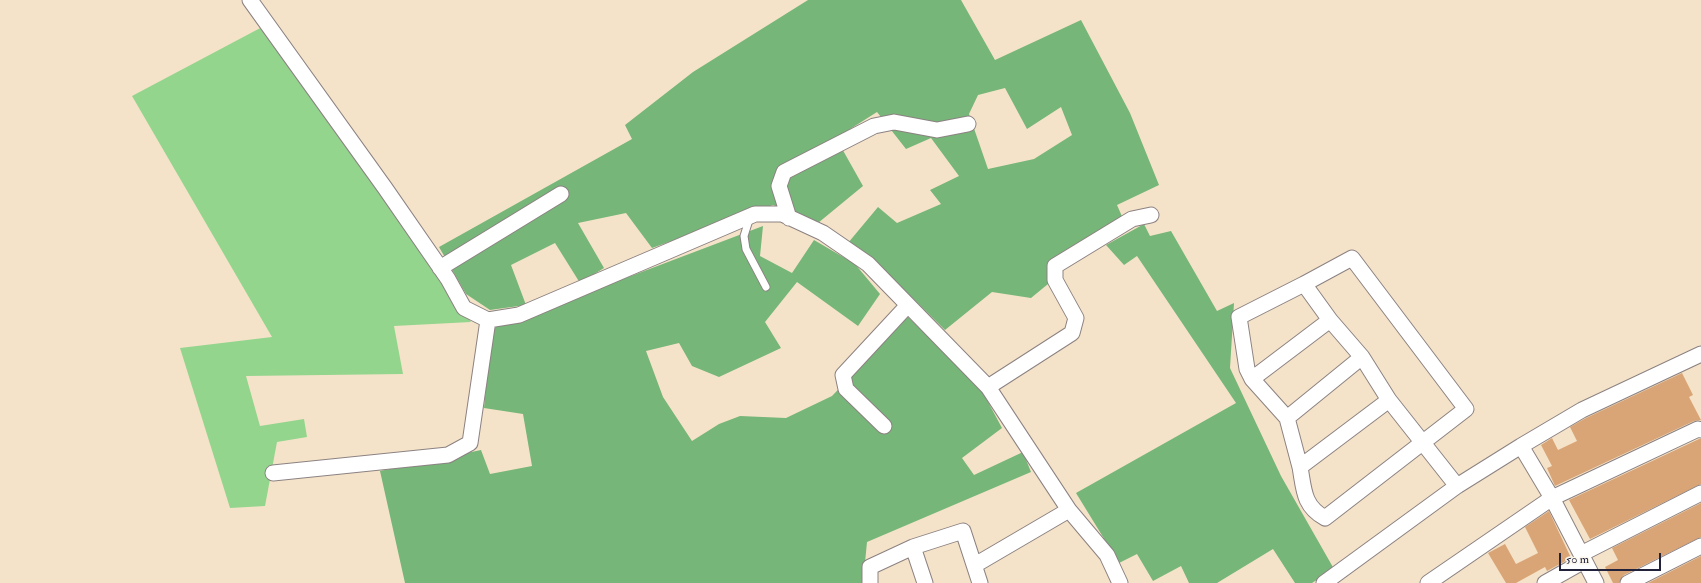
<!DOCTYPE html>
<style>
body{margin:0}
#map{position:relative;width:1701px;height:583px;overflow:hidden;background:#f5e3c9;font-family:"IM FELL Double Pica",serif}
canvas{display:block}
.scale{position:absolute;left:1559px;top:553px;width:102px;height:18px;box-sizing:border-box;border:2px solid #22223b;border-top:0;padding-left:5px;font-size:12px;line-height:14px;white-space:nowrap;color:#22223b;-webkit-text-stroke:3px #fbf7ec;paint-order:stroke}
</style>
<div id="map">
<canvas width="1701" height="583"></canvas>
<div class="scale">50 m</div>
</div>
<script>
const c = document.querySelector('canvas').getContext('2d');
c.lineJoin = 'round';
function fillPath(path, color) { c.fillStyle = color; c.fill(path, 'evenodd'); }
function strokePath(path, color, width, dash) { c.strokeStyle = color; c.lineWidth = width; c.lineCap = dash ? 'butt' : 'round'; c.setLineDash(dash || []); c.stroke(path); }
fillPath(new Path2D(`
 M 264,26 L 471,322 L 394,326 L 403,374 L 246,376 L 260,426 L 304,419 L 307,437 L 277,442 L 265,506 L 230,508 L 180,348 L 272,337 L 132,96 Z`), '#93d58d');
fillPath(new Path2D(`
 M 808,0 L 961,0 L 995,60 L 1081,20 L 1130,113 L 1159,185 L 1117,205 L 1124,221 L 1049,268 L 1048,284 L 1031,298 L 992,292 L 945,330 L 883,269 L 848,243 L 878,207 L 897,223 L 941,204 L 930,190 L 959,176 L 931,138 L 906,149 L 877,112 L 836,138 L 863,186 L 818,223 L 773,205 L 652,248 L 626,213 L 578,223 L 604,268 L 580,283 L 555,243 L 511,265 L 526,305 L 490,310 L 466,294 L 439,247 L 632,139 L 625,125 L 693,72 ZM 1005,88 L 1027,129 L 1061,107 L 1072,135 L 1034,159 L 988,169 L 969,114 L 978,95 Z
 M 1144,224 L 1150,236 L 1171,231 L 1217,311 L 1234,303 L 1230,368 L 1281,476 L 1334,569 L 1312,583 L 1295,583 L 1273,549 L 1217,583 L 1189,583 L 1181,566 L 1153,581 L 1137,554 L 1119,563 L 1076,493 L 1236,403 L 1137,256 L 1124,265 L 1106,245 Z
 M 763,226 L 760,256 L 792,273 L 814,240 L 855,264 L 880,294 L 858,326 L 797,282 L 765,322 L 781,348 L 719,377 L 692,366 L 679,343 L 646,351 L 663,397 L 692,441 L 719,424 L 740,416 L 786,418 L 832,396 L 908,317 L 980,387 L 1002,428 L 962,458 L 974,475 L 1023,452 L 1031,472 L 867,542 L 863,583 L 405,583 L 380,471 L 481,450 L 490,474 L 532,466 L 523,414 L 484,408 L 491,329 Z`), '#76b678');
fillPath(new Path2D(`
 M 1682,373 L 1693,395 L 1689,397 L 1701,420 L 1694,421 L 1555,486 L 1547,468 L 1552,466 L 1541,445 L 1552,438 L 1558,450 L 1577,441 L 1570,427 L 1586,418 Z
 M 1699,439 L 1701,439 L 1701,484 L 1590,539 L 1569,500 Z
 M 1701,503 L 1701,537 L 1624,575 L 1619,583 L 1613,583 L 1605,567 L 1618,560 L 1612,548 Z
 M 1549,511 L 1571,558 L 1547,571 L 1545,567 L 1516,583 L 1506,583 L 1488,553 L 1505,544 L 1516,564 L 1538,553 L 1525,527 Z
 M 1701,556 L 1701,583 L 1648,583 Z`), '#daa576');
const service = new Path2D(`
 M 750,217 L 744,236 L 746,249 L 766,287`);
const minor = new Path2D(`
 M 250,0 L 385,188 L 448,279 L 464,308 L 488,320 L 519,315 L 755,214 L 782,214 L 823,233 L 868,264 L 988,387 L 1069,510 L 1107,555 L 1120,583
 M 789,218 L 779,186 L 784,172 L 874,126 L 894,122 L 937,130 L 968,124
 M 440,268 L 561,194
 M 1304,284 L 1330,320 L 1362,357 L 1389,400 L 1457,486
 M 1252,379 L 1330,320
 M 988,387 L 1072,333 L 1076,318 L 1055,280 L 1055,266 L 1132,219 L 1151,215
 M 1287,418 L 1362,357
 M 884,426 L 846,389 L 843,375 L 908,305
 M 1521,446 L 1552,498 L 1596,583
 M 1300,467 L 1287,418 L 1252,379 L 1247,369 L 1239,317 L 1304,284 L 1352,258 L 1466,409 L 1325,518 C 1303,506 1304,489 1300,467 L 1389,400
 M 273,473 L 448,455 L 470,443 L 488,320
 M 913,547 L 925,583
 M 1581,554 L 1701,493
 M 975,565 L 1069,510
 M 870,583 L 870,567 L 913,547 L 963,531 L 980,583
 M 1324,583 L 1457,486 L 1521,446 L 1582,410 L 1701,354
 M 1428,583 L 1552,498 L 1698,429 L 1701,430
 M 1545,583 L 1584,561
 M 1628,583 L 1701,546`);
strokePath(service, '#8c8282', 9);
strokePath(minor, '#8c8282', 17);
strokePath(service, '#fff', 7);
strokePath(minor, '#fff', 15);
</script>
